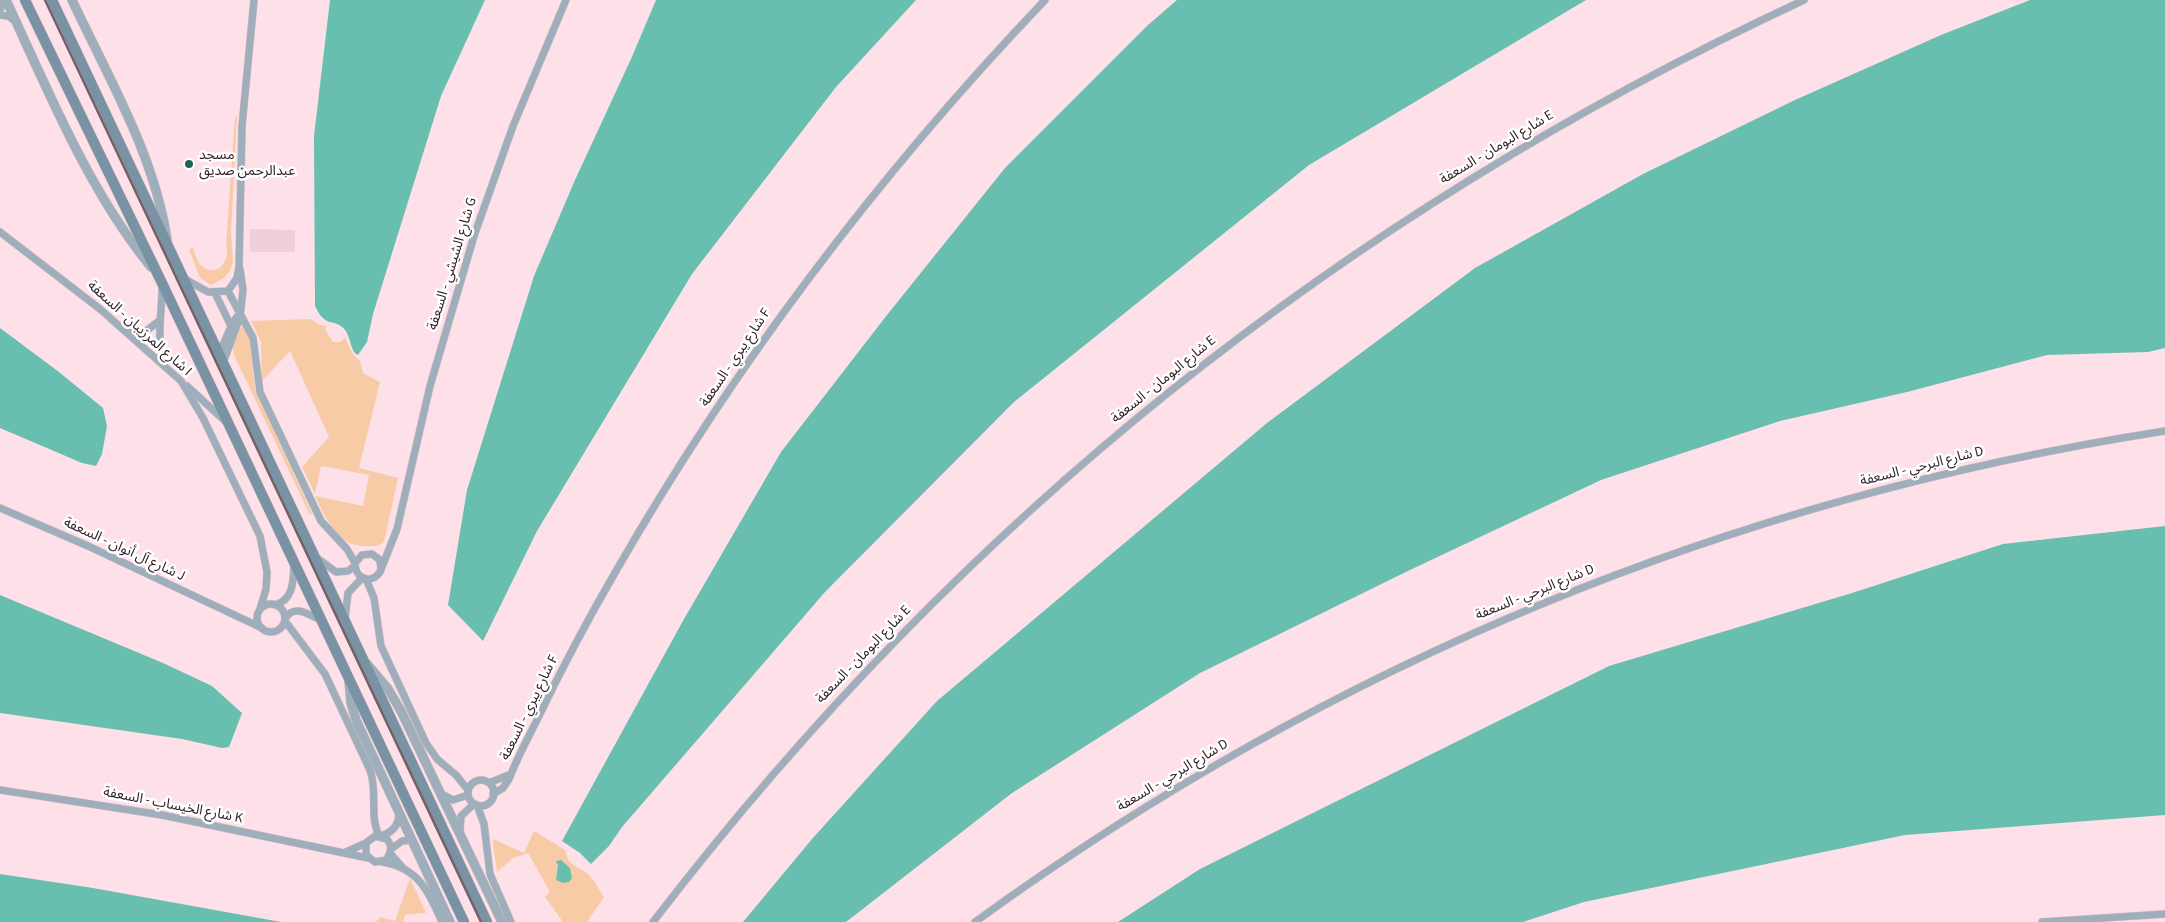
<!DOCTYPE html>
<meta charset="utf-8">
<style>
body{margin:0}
canvas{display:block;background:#fee0e8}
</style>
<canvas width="2165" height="922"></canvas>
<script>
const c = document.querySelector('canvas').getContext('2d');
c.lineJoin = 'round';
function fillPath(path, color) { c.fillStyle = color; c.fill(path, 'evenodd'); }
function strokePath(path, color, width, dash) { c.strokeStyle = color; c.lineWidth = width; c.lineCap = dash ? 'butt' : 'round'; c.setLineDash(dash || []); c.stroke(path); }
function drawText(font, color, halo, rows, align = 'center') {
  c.font = font + ' "Source Sans 3","Noto Sans Arabic",sans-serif'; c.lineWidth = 5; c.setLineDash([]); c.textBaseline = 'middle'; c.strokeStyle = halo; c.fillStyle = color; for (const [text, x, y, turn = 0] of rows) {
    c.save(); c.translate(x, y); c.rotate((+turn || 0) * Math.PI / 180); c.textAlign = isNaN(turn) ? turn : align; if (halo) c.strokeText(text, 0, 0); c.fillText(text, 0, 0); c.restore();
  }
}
fillPath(new Path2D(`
 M 250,229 L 295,230 L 295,252 L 250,252 Z`), '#f1cfd8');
fillPath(new Path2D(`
 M 237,116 L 231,232 L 233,261 L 230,271 L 224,278 L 211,285 L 200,278 L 189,249 L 193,248 C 195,253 196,258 199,263 C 213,280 232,264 226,245 L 235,117 Z
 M 310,319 L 320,325 L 327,326 L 325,330 L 333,342 L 341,342 L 345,337 L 352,353 L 360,361 L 363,373 L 380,382 L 359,468 L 398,478 L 384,542 C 377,547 374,546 366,546 C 337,547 326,518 315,496 L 363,506 L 369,475 L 321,466 L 315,494 L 302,467 L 329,437 L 290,351 L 262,381 L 261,342 L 251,321 Z
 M 242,326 L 249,338 L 255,390 L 312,513 L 310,515 L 234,355 C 231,344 236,336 242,326 Z
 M 534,831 L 565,850 C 569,868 576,864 588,874 C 595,880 599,890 604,897 L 587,922 L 563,922 L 545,897 L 550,892 L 528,853 L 513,858 L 497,872 C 496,861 493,851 493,839 L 524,853 Z
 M 410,878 L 426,913 L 405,915 L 403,922 L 376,922 L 380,917 L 395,921 Z`), '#f8cba7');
fillPath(new Path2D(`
 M 330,0 L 485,0 L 441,96 L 373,314 L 367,342 L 358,355 C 350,352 351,337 345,330 C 335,317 326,330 315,306 L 314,136 Z
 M 656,0 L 916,0 L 836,87 L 692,274 L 537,531 L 483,641 L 448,605 L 467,490 L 534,276 L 575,180 L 631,59 Z
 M 1177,0 L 1586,0 L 1309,165 L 1014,402 L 825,592 L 622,827 L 609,846 L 591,864 L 580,853 L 562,841 L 684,619 L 781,452 L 887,315 L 1005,168 L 1148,25 Z
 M 2030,0 L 2165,0 L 2165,348 L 2148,352 L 2047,355 L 1907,392 L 1780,421 L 1601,480 L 1412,569 L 1200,673 L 1012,793 L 846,922 L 743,922 L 812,839 L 937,701 L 1267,423 L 1475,268 L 1643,174 L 1795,100 L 1941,35 Z
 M 0,328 L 59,372 L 103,408 L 107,426 L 102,454 L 96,466 L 82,463 L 0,428 Z
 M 2165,526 L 2165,815 L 1905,835 L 1584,902 L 1523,922 L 1118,922 L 1200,869 L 1609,666 L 1852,593 L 2003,544 Z
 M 0,595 L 163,663 L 212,686 L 242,713 L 229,747 L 222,748 L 182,739 L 0,713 Z
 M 561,860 L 570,868 L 572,878 L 569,882 L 563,883 L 556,880 L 558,865 L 556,861 Z
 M 0,874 L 93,888 L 281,922 L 0,922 Z`), '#68bfaf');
const minor = new Path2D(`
 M 0,10 L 4,0
 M 0,15 L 8,16 L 15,21
 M 0,232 L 100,309 L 181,381 L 203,418 L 260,536 L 267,572 L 266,589 L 260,609
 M 185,279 L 208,292 L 228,291
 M 162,286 C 162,315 156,336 164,365
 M 228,291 L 253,338 L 260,392 L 321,521 L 347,549 L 355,563
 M 228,291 L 237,278 L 239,267 L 242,126 L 254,0
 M 215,293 L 231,326
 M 128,332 L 146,331 L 159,321
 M 219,354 L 233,322 L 240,313
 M 223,363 L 240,317 L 243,290 L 240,269
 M 187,386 L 225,421
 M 0,508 L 88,546 L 262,628
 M 317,558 L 336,572 L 348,571 L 355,566
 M 381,569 L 380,560 L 372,554 L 362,555 L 355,563 C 355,579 371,585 380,572 L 397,529 L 430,386 L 474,236 L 513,126 L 566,0
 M 366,579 L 374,598 L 381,646 L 426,743 L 437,759 L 456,775 L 468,790
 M257 618a14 14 0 1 1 28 0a14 14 0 1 1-28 0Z
 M 275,605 C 294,599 293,582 294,565
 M 285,619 C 294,603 309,615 321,620
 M 345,619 L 348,593 L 362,578
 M 285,621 L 325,674 L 370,770 C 378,792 369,815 379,836
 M468 793a13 13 0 1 1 26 0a13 13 0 1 1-26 0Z
 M 489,783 L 511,774
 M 0,790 L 162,815 L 368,858
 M 442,794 L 453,800 L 468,795
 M 493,794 L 503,788 L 509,779 C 517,758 528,738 538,718 C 562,668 588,619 616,571 C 736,362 879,174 1045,0
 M 477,805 L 484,824 L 490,874 L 511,922
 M 460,831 L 461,816 L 474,804
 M 380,836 C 392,833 399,826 399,813
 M 391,849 L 402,841 L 412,840
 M 346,852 L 366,843
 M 390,853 L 386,860 L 375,862 L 366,855 L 366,843 L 375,836 L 387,839 L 391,846 L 390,853 L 403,868
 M 382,862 C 419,868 428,891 442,922
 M 653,922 C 963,518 1342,215 1804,0
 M 975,922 C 1333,662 1728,499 2165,431
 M 2042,922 L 2165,914`);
const tertiary = new Path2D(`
 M 6,0 C 48,90 88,190 151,267
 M 72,0 C 108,77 155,156 167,240
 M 367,664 L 388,689 L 401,711 L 502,922
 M 349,681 L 351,703 L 356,720 L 450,922`);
const secondary = new Path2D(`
 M 25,0 L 162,283 L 464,922
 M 52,0 L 487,922`);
strokePath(minor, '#d9bec5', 8);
strokePath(tertiary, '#d9bec5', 10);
strokePath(secondary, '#d9bec5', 11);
strokePath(minor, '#9eafbb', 7);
strokePath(tertiary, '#9eafbb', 9);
strokePath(secondary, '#7992a4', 10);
strokePath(new Path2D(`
 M 45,0 L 481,922`), '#756066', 2.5);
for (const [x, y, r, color] of [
 [189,164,5,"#1e665a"]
]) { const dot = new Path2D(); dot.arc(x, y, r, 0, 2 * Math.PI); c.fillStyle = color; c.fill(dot); strokePath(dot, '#fff', 2); }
drawText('14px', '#322126', '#fff', [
 ["شارع البومان - السعفة E",1497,148,-31],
 ["شارع الشيشي - السعفة G",453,264,-73],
 ["شارع المرزيبان - السعفة I",139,329,42],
 ["شارع يبري - السعفة F",736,358,-56],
 ["شارع البومان - السعفة E",1164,380,-39],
 ["شارع البرحي - السعفة D",1922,467,-14],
 ["شارع آل أنوان - السعفة J",124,550,25],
 ["شارع البرحي - السعفة D",1535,593,-22],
 ["شارع البومان - السعفة E",864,655,-46],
 ["شارع يبري - السعفة F",530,708,-64],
 ["شارع البرحي - السعفة D",1173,776,-31],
 ["شارع الخيساب - السعفة K",173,806,11]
]);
drawText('14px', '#322126', '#fff', [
 ["مسجد",199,156],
 ["عبدالرحمن صديق",199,172]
], 'left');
</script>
